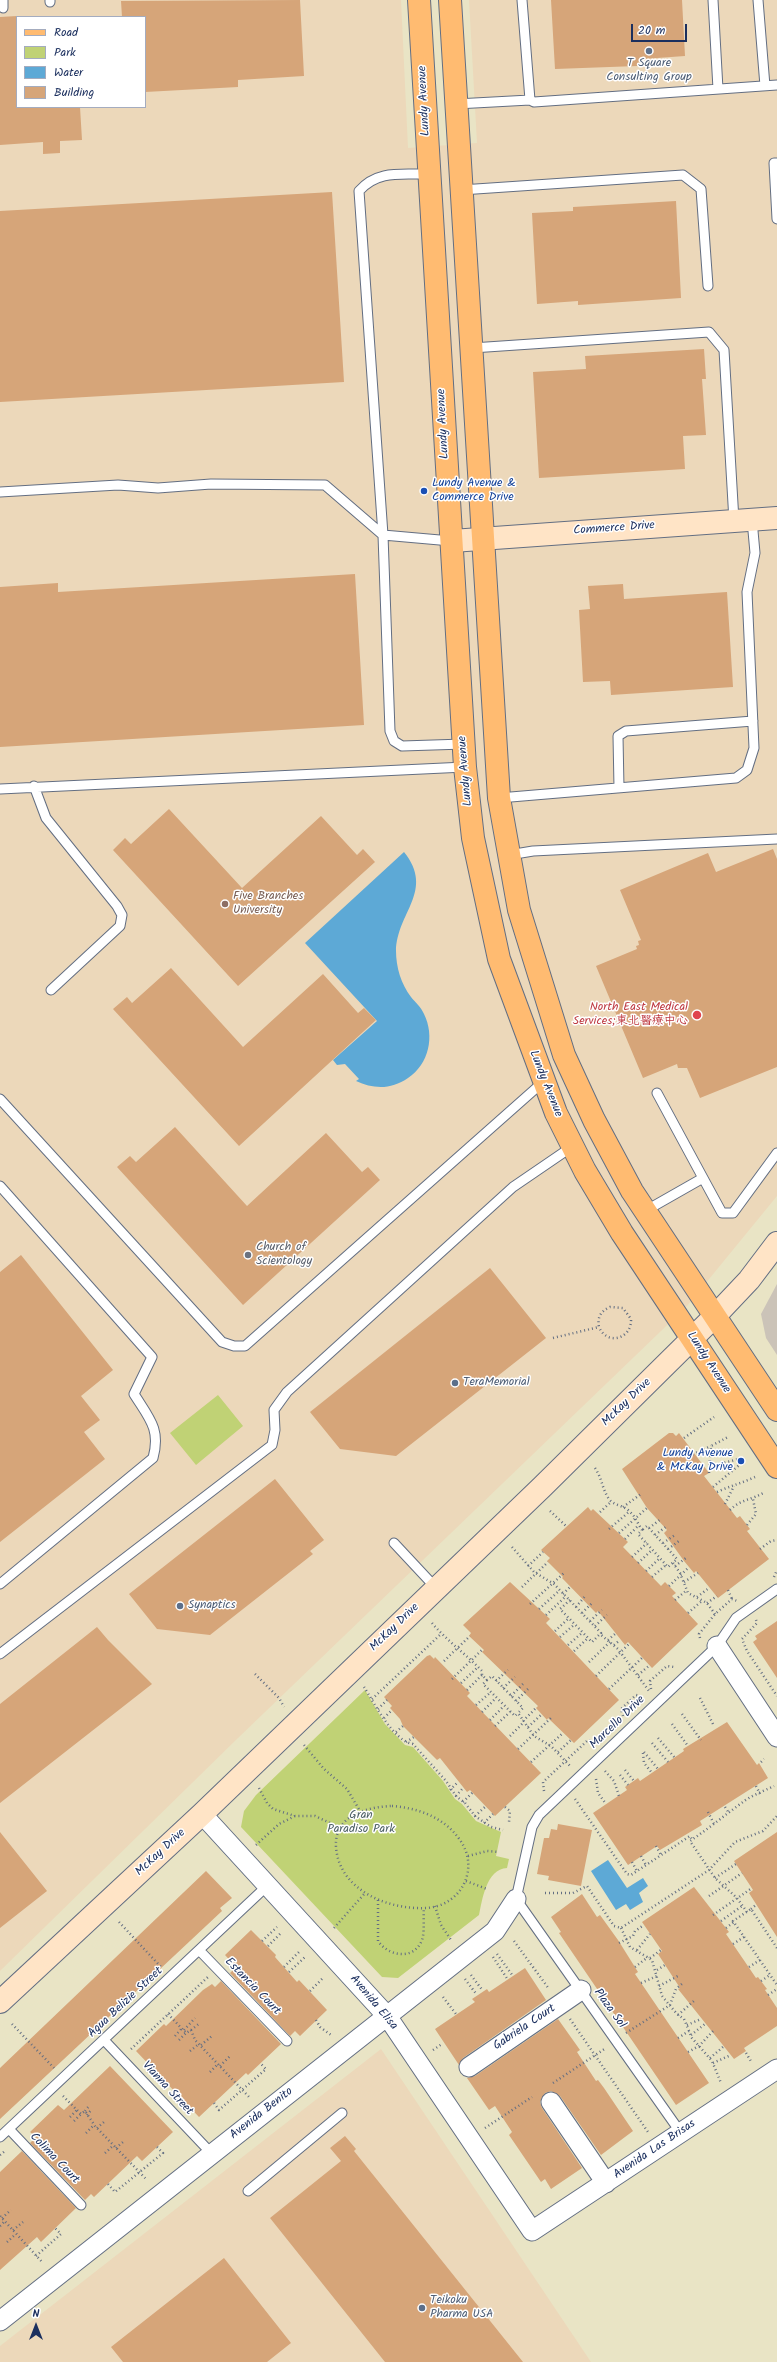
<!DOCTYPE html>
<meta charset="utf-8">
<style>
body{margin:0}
#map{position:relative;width:777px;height:2362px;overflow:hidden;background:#e9e4c5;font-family:Kalam,sans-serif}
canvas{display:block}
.legend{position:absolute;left:16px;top:16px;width:130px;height:92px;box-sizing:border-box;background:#fff;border:1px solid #a4acbf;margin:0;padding:5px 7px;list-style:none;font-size:12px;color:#1b2f5e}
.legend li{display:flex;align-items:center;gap:8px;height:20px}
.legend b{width:20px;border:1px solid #a4acbf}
.north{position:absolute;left:16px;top:2306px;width:40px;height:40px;-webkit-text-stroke:3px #fff;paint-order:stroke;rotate:0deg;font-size:11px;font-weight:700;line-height:16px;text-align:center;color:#1b2f5e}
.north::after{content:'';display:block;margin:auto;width:14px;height:18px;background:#1b2f5e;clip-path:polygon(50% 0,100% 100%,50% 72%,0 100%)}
.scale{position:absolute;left:631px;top:24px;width:56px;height:18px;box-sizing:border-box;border:2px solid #1b2f5e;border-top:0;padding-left:5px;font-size:12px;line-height:14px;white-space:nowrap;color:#1b2f5e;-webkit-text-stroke:3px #fff;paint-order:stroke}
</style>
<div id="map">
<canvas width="777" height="2362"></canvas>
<ul class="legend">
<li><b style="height:5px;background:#ffbb71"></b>Road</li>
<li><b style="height:11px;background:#c0d275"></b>Park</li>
<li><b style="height:11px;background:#5da9d6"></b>Water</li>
<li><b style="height:11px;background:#d6a579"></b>Building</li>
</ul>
<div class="north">N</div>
<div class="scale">20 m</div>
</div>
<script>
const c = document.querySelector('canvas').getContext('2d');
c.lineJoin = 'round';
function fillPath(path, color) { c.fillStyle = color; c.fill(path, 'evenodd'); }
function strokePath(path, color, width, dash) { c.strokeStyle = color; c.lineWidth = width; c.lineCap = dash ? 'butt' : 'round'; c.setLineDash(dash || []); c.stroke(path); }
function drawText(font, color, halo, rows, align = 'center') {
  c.font = font + ' Kalam,"LXGW WenKai TC",sans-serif'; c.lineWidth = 3; c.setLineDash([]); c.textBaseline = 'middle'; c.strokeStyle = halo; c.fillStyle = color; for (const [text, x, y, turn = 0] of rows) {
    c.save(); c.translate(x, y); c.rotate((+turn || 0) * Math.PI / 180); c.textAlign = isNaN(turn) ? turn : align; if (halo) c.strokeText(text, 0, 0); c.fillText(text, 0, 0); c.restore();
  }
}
fillPath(new Path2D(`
 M 0,0 L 401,0 L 408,148 L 477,143 L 469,0 L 777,0 L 777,1196 L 687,1306 L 238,1738 L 0,1971 ZM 17,17 L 145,17 L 145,107 L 17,107 Z
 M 381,2049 L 591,2362 L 0,2362 L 0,2346 Z`), '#ecd8ba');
fillPath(new Path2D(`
 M 777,1284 L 777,1355 L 766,1338 L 761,1314 Z`), '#cbc3b8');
fillPath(new Path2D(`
 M 218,1395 L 243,1426 L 196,1465 L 170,1433 Z
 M 365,1690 L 385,1724 L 405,1745 L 413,1747 L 443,1781 L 455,1799 L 462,1804 L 476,1821 L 501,1832 L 496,1856 L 509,1859 L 507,1868 C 486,1869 482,1901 479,1915 L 398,1978 L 382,1977 L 241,1827 L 244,1811 L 256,1795 Z`), '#c0d275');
fillPath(new Path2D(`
 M 404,852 C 435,891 397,912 396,951 C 396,967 401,984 411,997 C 415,1002 421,1007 424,1014 C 435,1036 429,1064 408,1078 C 391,1090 373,1089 356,1081 L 359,1079 L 345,1064 L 337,1065 L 333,1060 L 377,1021 L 305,943 Z
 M 608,1860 L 627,1888 L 643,1878 L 648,1886 L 639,1893 L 643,1902 L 630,1910 L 626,1904 L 616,1910 L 591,1871 Z`), '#5da9d6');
fillPath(new Path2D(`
 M 300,0 L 304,76 L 238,80 L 238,87 L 145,92 L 145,17 L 122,17 L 121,1 Z
 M 551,0 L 682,0 L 685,56 L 643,59 L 637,66 L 555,69 Z
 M 17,16 L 17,107 L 80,107 L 82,140 L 60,141 L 60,153 L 43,154 L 43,142 L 0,145 L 0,17 Z
 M 332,192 L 344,382 L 0,402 L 0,211 Z
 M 676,201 L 681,298 L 578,305 L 578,301 L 537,304 L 532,213 L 573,211 L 573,207 Z
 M 704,349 L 706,379 L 702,379 L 706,435 L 683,436 L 685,469 L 539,478 L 533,372 L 586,369 L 585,356 Z
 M 355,574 L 364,725 L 0,747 L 0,587 L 58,583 L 58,592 Z
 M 623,584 L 624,599 L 727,592 L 733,687 L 611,695 L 610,681 L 583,682 L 579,610 L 590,609 L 588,586 Z
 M 169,809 L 242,888 L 321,816 L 357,855 L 363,849 L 375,862 L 238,986 L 113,850 L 125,838 L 131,844 Z
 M 773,849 L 777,859 L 777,1067 L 700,1098 L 687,1068 L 678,1068 L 677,1064 L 643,1078 L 596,966 L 637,949 L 636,946 L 639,945 L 638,941 L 641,940 L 620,890 L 708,853 L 716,872 Z
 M 171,968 L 243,1047 L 323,974 L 358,1013 L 364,1008 L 376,1020 L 239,1146 L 113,1009 L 127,997 L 132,1003 Z
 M 175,1127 L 247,1206 L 326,1133 L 362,1172 L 368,1167 L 380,1180 L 243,1305 L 117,1167 L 130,1156 L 136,1162 Z
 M 21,1255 L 113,1370 L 81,1396 L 100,1420 L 84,1432 L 105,1459 L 0,1542 L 0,1272 Z
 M 490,1268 L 546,1338 L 396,1456 L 340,1449 L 310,1412 Z
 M 669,1433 L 673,1433 L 676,1436 L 679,1433 L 709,1473 L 704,1476 L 737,1518 L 740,1516 L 750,1529 L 747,1531 L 769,1559 L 718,1598 L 696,1571 L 694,1573 L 684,1561 L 664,1533 L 667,1530 L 647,1508 L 622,1469 Z
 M 275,1479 L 324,1540 L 310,1551 L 313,1554 L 210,1635 L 157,1629 L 129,1594 Z
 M 588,1507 L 591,1511 L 593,1509 L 628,1542 L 623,1547 L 661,1586 L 665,1582 L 676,1593 L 672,1596 L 698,1624 L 652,1668 L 628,1642 L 625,1645 L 598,1611 L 596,1613 L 562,1578 L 563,1577 L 547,1561 L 550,1558 L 541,1550 Z
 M 510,1582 L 550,1619 L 546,1623 L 619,1700 L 574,1743 L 548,1718 L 547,1720 L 536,1708 L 538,1706 L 482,1652 L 484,1650 L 469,1636 L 471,1633 L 463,1625 Z
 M 777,1621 L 777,1678 L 753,1642 L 757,1639 L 755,1636 Z
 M 97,1627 L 108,1640 L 152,1684 L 0,1803 L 0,1704 Z
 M 430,1655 L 434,1659 L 435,1657 L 470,1693 L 467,1696 L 541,1773 L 495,1816 L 470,1790 L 467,1792 L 440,1758 L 437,1760 L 403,1726 L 400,1719 L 390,1708 L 392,1706 L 384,1697 L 427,1656 Z
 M 727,1722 L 757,1765 L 759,1763 L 768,1778 L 700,1821 L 702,1825 L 660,1850 L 657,1846 L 628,1865 L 593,1813 L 627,1790 L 625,1787 L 638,1778 L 640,1781 L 684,1751 L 683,1749 Z
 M 558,1824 L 592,1830 L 581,1886 L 548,1880 L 549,1876 L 537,1874 L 544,1838 L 549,1838 L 551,1829 L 557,1830 Z
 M 0,1832 L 47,1891 L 0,1928 Z
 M 777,1832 L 777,1937 L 749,1893 L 753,1890 L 734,1861 Z
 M 206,1871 L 232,1898 L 220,1908 L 222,1911 L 0,2119 L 0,2068 Z
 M 694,1887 L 729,1932 L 726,1934 L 756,1978 L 758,1977 L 767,1989 L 765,1990 L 777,2008 L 777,2026 L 744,2048 L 746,2051 L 734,2059 L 678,1989 L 680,1988 L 658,1954 L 662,1951 L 642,1922 Z
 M 582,1894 L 597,1917 L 600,1915 L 618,1940 L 638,1972 L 635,1974 L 709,2083 L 676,2105 L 559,1933 L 561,1932 L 551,1917 Z
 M 251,1930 L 276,1955 L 275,1957 L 297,1982 L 299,1980 L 327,2010 L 300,2036 L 295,2031 L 290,2036 L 230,1973 L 236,1967 L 225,1955 Z
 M 525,1968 L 546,2000 L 463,2058 L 459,2065 L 435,2029 L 475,2002 L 472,1999 L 487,1989 L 489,1992 Z
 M 221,1981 L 281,2044 L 248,2075 L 246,2073 L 199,2117 L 136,2051 L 164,2024 L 166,2026 L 203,1990 L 212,1984 L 215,1987 Z
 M 558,2019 L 580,2050 L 577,2052 L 596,2081 L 598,2080 L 604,2088 L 633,2131 L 601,2155 L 560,2096 L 551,2091 L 545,2093 L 540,2102 L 542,2108 L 582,2168 L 551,2189 L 545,2179 L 541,2182 L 509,2135 L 512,2132 L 495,2106 L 489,2110 L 467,2078 L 475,2076 Z
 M 110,2066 L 173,2132 L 142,2161 L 137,2156 L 94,2197 L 91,2194 L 85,2200 L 30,2143 L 36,2137 L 30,2132 L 58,2105 L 64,2110 Z
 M 345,2136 L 356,2149 L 354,2151 L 523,2362 L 385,2362 L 270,2218 L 341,2161 L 330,2148 Z
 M 22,2151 L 76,2208 L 41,2242 L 37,2237 L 0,2270 L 0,2172 Z
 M 224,2258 L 291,2343 L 267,2362 L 123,2362 L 111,2347 Z`), '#d6a579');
const lane = new Path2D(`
 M 3,0 L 3,8
 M 50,0 L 50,2
 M 522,0 L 530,100 L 534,102 L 777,85
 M 713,0 L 718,89
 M 758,0 L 765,86
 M 456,104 L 530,100
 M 777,163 L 774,163 L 777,219
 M 429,174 C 403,175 378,169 359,191 L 383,535 L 390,731 L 394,741 L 402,746 L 464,744
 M 461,190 L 683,175 L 701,189 L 708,286
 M 472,348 L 709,332 L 724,350 L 734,521
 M 0,492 L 118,485 L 158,488 L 211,484 L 325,485 L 383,535 L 451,541
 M 34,786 L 46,818 L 117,906 L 122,915 L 120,926 L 51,990
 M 619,788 L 618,736 L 626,731 L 753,721
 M 0,789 L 465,767
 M 499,798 L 736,778 L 747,770 L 754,748 L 747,592 L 755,553 L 752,520
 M 509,855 L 533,851 L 777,839
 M 657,1093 L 703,1178
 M 0,1099 L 222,1342 L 234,1346 L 245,1346 L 543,1082
 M 0,1186 L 152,1357 L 134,1394 C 149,1418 161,1429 153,1458 L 0,1584
 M 645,1211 L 703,1178 L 722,1213 L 733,1213 L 777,1153
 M 394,1543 L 436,1588
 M 0,1654 L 272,1445 L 275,1430 L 274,1410 L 287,1392 L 513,1187 L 573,1146
 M 199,1950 L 287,2041
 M 104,2040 L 212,2154
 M 9,2129 L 81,2205
 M 681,2133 L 516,1899 L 532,1827 L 539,1815 L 717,1646 L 736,1618 L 777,1589
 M 0,2137 L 268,1885
 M 248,2191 L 342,2113`);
const street = new Path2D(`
 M 717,1646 L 777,1737
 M 202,1814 L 387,2016 L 532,2231 L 777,2069
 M 469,2067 L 581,1990
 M 551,2102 L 606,2183
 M 0,2321 L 495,1931 L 516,1899`);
const secondary = new Path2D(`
 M 452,541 L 777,518
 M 0,2002 L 202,1814 L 542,1487 L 715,1316 L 749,1280 L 777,1243`);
const primary = new Path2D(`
 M 419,0 L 465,767 L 473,838 L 499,959 L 556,1113 L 585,1171 L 622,1233 L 777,1467
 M 450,0 L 499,798 L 519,910 L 564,1055 L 594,1120 L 632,1191 L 777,1410`);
strokePath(lane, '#636e82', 11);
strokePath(street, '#636e82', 21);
strokePath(secondary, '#636e82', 24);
strokePath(primary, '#636e82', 24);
strokePath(new Path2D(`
 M 553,1338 L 599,1327 C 597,1317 601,1311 610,1307 L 623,1308 L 631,1319 C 632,1339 607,1346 599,1327
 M 684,1438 L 714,1417
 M 689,1456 L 711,1446
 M 709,1467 L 742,1458
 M 595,1468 C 602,1478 602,1489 609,1499 C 614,1506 624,1505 630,1512 C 635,1516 638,1524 642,1530 L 638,1534 L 668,1567 L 677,1559 L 647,1526 L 642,1530
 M 709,1473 L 711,1446 L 728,1437
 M 713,1487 L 744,1461
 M 717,1492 C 730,1486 742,1483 755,1477
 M 725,1504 L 734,1486
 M 623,1507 L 641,1494
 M 730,1510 C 741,1499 752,1500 765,1492
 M 550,1511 L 566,1526
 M 600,1512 L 611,1502
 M 747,1525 L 756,1514 L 753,1499
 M 649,1528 L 661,1519
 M 609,1529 L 630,1511
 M 619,1533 L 647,1508
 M 655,1535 L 667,1526
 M 625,1539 L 639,1525
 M 663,1543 L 675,1535
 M 512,1547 L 534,1572 L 554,1584 L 601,1633 L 600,1634 L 618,1649 L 649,1691
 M 668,1549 L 679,1541
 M 760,1549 L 771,1541 L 777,1540
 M 632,1557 L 647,1543
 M 638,1563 L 652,1550
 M 673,1563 L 680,1573 L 688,1593 L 707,1603 L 715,1614
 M 528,1566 L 543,1552
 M 675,1566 L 686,1558
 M 646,1571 L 660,1558
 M 652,1577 L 666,1565
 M 774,1577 L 777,1570
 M 684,1582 L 698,1573
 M 669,1586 L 689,1567
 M 522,1587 L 548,1562
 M 728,1590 L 732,1599
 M 563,1594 L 570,1587
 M 697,1597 L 709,1588
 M 570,1600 L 560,1609 L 592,1642 L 600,1634
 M 675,1600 L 687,1590
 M 707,1603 L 717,1596
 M 530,1604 L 564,1573
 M 576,1607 L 586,1595
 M 539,1609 L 559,1591
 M 582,1613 L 593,1602
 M 688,1613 L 703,1600
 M 546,1615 L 566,1596
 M 756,1620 L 757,1623 L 742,1639 L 747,1651 L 777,1696
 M 590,1621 L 602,1610
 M 432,1623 C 447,1641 466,1654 482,1671 L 482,1675 L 487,1680 L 492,1676 L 523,1708 L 518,1713 L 534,1736 L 551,1746 L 571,1767
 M 595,1626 L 607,1615
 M 555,1631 L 569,1618
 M 560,1637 L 575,1624
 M 700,1638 L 699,1634 L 715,1614 L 732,1599 L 737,1601
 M 608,1640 L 615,1634
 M 568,1645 L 583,1632
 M 614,1645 L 620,1640
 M 574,1651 L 588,1638
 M 444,1661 L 470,1636
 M 589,1662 L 610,1642
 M 255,1674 L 279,1698 L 284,1707
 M 638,1675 L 650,1665
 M 596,1676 L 629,1644
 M 452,1679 L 483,1649
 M 487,1680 L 483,1684 L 515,1716 L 518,1713
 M 496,1681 L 508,1670
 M 461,1683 L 478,1667
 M 364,1687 C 375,1704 393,1741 413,1744 L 446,1781 L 456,1796 L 465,1803 L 475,1816 L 491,1827 L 503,1830
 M 503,1688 L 515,1677
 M 609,1689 L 642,1658
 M 651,1689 L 650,1681 L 667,1666 L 674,1667
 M 467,1690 L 482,1675
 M 511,1696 L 523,1684
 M 700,1698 L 714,1726
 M 372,1699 L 441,1634
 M 516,1701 L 528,1689
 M 476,1705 L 491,1692
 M 378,1709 L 387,1700
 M 482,1712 L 496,1698
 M 682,1714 L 701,1740
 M 623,1716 L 621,1709 L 636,1695 L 643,1697
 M 384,1718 L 392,1710
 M 490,1720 L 504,1706
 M 523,1721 L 536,1708
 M 672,1724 L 688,1746
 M 495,1726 L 510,1712
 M 528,1727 L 542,1714
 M 396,1732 L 403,1726
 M 510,1736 L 524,1722
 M 658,1738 L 675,1758
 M 406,1742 L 414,1737
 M 652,1743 L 668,1762
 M 304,1745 L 324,1769 L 347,1789 L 360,1811
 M 518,1749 L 551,1718
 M 558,1752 L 571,1740
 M 644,1752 L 658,1769
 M 643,1753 L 644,1763 L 652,1773
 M 531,1762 L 563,1733
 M 761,1762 L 764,1759
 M 625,1770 L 634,1781
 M 605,1771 L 614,1781 L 619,1796
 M 620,1775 L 628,1785
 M 596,1779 L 598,1793 L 606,1804
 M 756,1786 L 760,1794
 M 259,1788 L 267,1803 L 273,1809 L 295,1816 L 315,1816 L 341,1828
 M 450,1790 L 458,1782
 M 544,1791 L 543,1782 L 588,1740 L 595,1742
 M 456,1796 L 463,1788
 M 575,1799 L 627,1874 L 631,1875 L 690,1836 L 692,1839
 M 463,1802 L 473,1792
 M 392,1806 C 418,1808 444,1817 460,1840 C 480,1868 462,1906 426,1908 C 388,1910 339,1890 336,1847 C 334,1815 367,1807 392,1806 Z
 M 505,1807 L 510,1811 L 509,1822
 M 725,1807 L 729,1813
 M 708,1812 L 714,1824
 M 475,1816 L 485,1807
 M 484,1823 L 493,1814
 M 256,1845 L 279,1824 L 295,1816
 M 656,1846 L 661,1855
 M 468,1856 L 487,1851 L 499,1852
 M 641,1856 L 646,1865
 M 632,1862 L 637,1871
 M 715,1878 L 736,1864
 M 466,1881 L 487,1889
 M 545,1893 L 573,1893 L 587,1886 L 614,1926 L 621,1928 L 709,1870 L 735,1842 L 763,1831 L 777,1816
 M 709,1896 L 742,1873
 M 378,1900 L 378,1941 C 388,1956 414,1961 422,1940 C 425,1931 423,1918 424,1908
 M 435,1906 L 441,1925 L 451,1940
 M 751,1909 L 757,1904
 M 747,1912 L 737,1898 L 715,1878 L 690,1841 C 708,1829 725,1815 743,1802 C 752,1795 764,1791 774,1786
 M 713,1915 L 752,1888
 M 721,1921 L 742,1906
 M 119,1922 L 161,1967
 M 334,1928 L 365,1893
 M 621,1928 L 630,1947 L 652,1960 L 662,1996 L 677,2014 L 684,2019 L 692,2038 L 712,2061 L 721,2083
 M 726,1928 L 734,1922
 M 262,1941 L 277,1927
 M 514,1941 L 549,1989
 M 619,1943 L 633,1936 L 635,1931 L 644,1925
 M 733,1944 L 744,1937
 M 268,1946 L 282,1932
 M 777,1948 L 751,1909 L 733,1921 L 777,1985
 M 637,1950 L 650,1934
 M 497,1954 L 513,1976
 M 493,1957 L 508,1980
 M 650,1958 L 661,1950
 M 284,1967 L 300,1951
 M 635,1967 L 648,1957
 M 749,1967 L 760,1960
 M 657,1970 L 665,1965
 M 289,1972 L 305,1957
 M 471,1975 L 483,1991
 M 465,1979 L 477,1995
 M 761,1981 L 770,1975
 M 641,1983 L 657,1976
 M 659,1986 L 678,1976
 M 310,1991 L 324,1977
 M 768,1995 L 777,1989
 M 443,1997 L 456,2014
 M 168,2014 L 186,2033 L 191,2030 L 195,2040 L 250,2098
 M 678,2015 L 695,2000
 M 570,2019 L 648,2132
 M 316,2020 L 320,2027 L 331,2035
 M 12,2024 L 54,2068
 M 687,2025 L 701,2019
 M 184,2030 L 195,2018
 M 191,2030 L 200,2023
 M 626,2033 L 670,2005 L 676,1989 L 683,1983
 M 691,2035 L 705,2024
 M 175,2036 L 182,2028
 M 678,2038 L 689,2031
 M 179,2040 L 186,2033
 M 201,2045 L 212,2036
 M 131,2049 L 208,1977
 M 433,2050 L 442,2044
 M 190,2051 L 199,2044
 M 688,2052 L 699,2046 L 715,2029
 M 746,2053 L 752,2063
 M 710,2058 L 723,2047
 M 713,2063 L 731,2055
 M 220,2066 L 230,2056
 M 210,2072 L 218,2064
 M 553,2083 L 606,2048
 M 63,2096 L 81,2114 L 85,2111 L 95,2126 L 147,2180
 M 214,2103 L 219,2110 L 266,2069 L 260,2063
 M 85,2111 L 89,2106
 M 87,2115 L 92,2109
 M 70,2117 L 77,2110
 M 74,2121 L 81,2114
 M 97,2128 L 104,2122
 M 485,2128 L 532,2097
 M 86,2133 L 94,2125
 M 116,2148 L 123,2142
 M 105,2153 L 114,2145
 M 0,2155 L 5,2151
 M 108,2184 L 115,2192 L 163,2153 L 157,2147
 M 0,2216 L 43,2263
 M 2,2218 L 11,2210
 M 0,2226 L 5,2221
 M 13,2230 L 23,2222
 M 7,2242 L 16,2234
 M 36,2256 L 61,2234 L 55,2228`), '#636e82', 2.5, [1, 3]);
strokePath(lane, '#fff', 9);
strokePath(street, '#fff', 19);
strokePath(secondary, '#ffe4c6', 22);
strokePath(primary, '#ffbb71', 22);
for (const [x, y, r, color] of [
 [649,51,4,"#5c6f8a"],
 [424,491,4,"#1a4fb4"],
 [225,904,4,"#8d6e63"],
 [697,1015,5,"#e0444e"],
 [248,1255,4,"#6b7280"],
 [455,1383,4,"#5c6f8a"],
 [741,1461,4,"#1a4fb4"],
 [180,1606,4,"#5c6f8a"],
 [422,2308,4,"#5c6f8a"]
]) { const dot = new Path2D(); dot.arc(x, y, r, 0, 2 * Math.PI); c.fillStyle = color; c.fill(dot); strokePath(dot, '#fff', 1.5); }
drawText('12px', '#4e5e75', '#fff', [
 ["T Square",649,64,"center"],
 ["Consulting Group",649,78,"center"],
 ["TeraMemorial",463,1383],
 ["Synaptics",188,1606],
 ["Teikoku",430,2301],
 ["Pharma USA",430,2315]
], 'left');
drawText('12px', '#1b2f5e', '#fff', [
 ["Lundy Avenue",425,101,-93],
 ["Lundy Avenue",444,424,-93],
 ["Commerce Drive",614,529,-4],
 ["Lundy Avenue",466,771,-95],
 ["Lundy Avenue",545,1084,68],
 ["Lundy Avenue",708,1363,57],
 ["McKay Drive",627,1403,-44],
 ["McKay Drive",395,1628,-44],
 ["Marcello Drive",618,1723,-44],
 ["McKay Drive",161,1853,-43],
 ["Estancia Court",252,1987,46],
 ["Agua Belizie Street",126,2003,-43],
 ["Avenida Elisa",373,2003,50],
 ["Plaza Sol",609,2009,54],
 ["Gabriela Court",525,2028,-34],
 ["Vianna Street",167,2089,47],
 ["Avenida Benito",262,2114,-38],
 ["Avenida Las Brisas",655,2150,-34],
 ["Colima Court",54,2159,46]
]);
drawText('12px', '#164399', '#fff', [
 ["Lundy Avenue &",432,484],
 ["Commerce Drive",432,498],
 ["Lundy Avenue",733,1454,"right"],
 ["& McKay Drive",733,1468,"right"]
], 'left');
drawText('12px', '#785e54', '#fff', [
 ["Five Branches",233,897],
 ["University",233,911]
], 'left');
drawText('12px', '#be3a42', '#fff', [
 ["North East Medical",688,1008],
 ["Services;東北醫療中心",688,1022]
], 'right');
drawText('12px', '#5b616d', '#fff', [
 ["Church of",256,1248],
 ["Scientology",256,1262]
], 'left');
drawText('12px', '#4d6065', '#fff', [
 ["Gran",361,1816],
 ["Paradiso Park",361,1830]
]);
</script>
